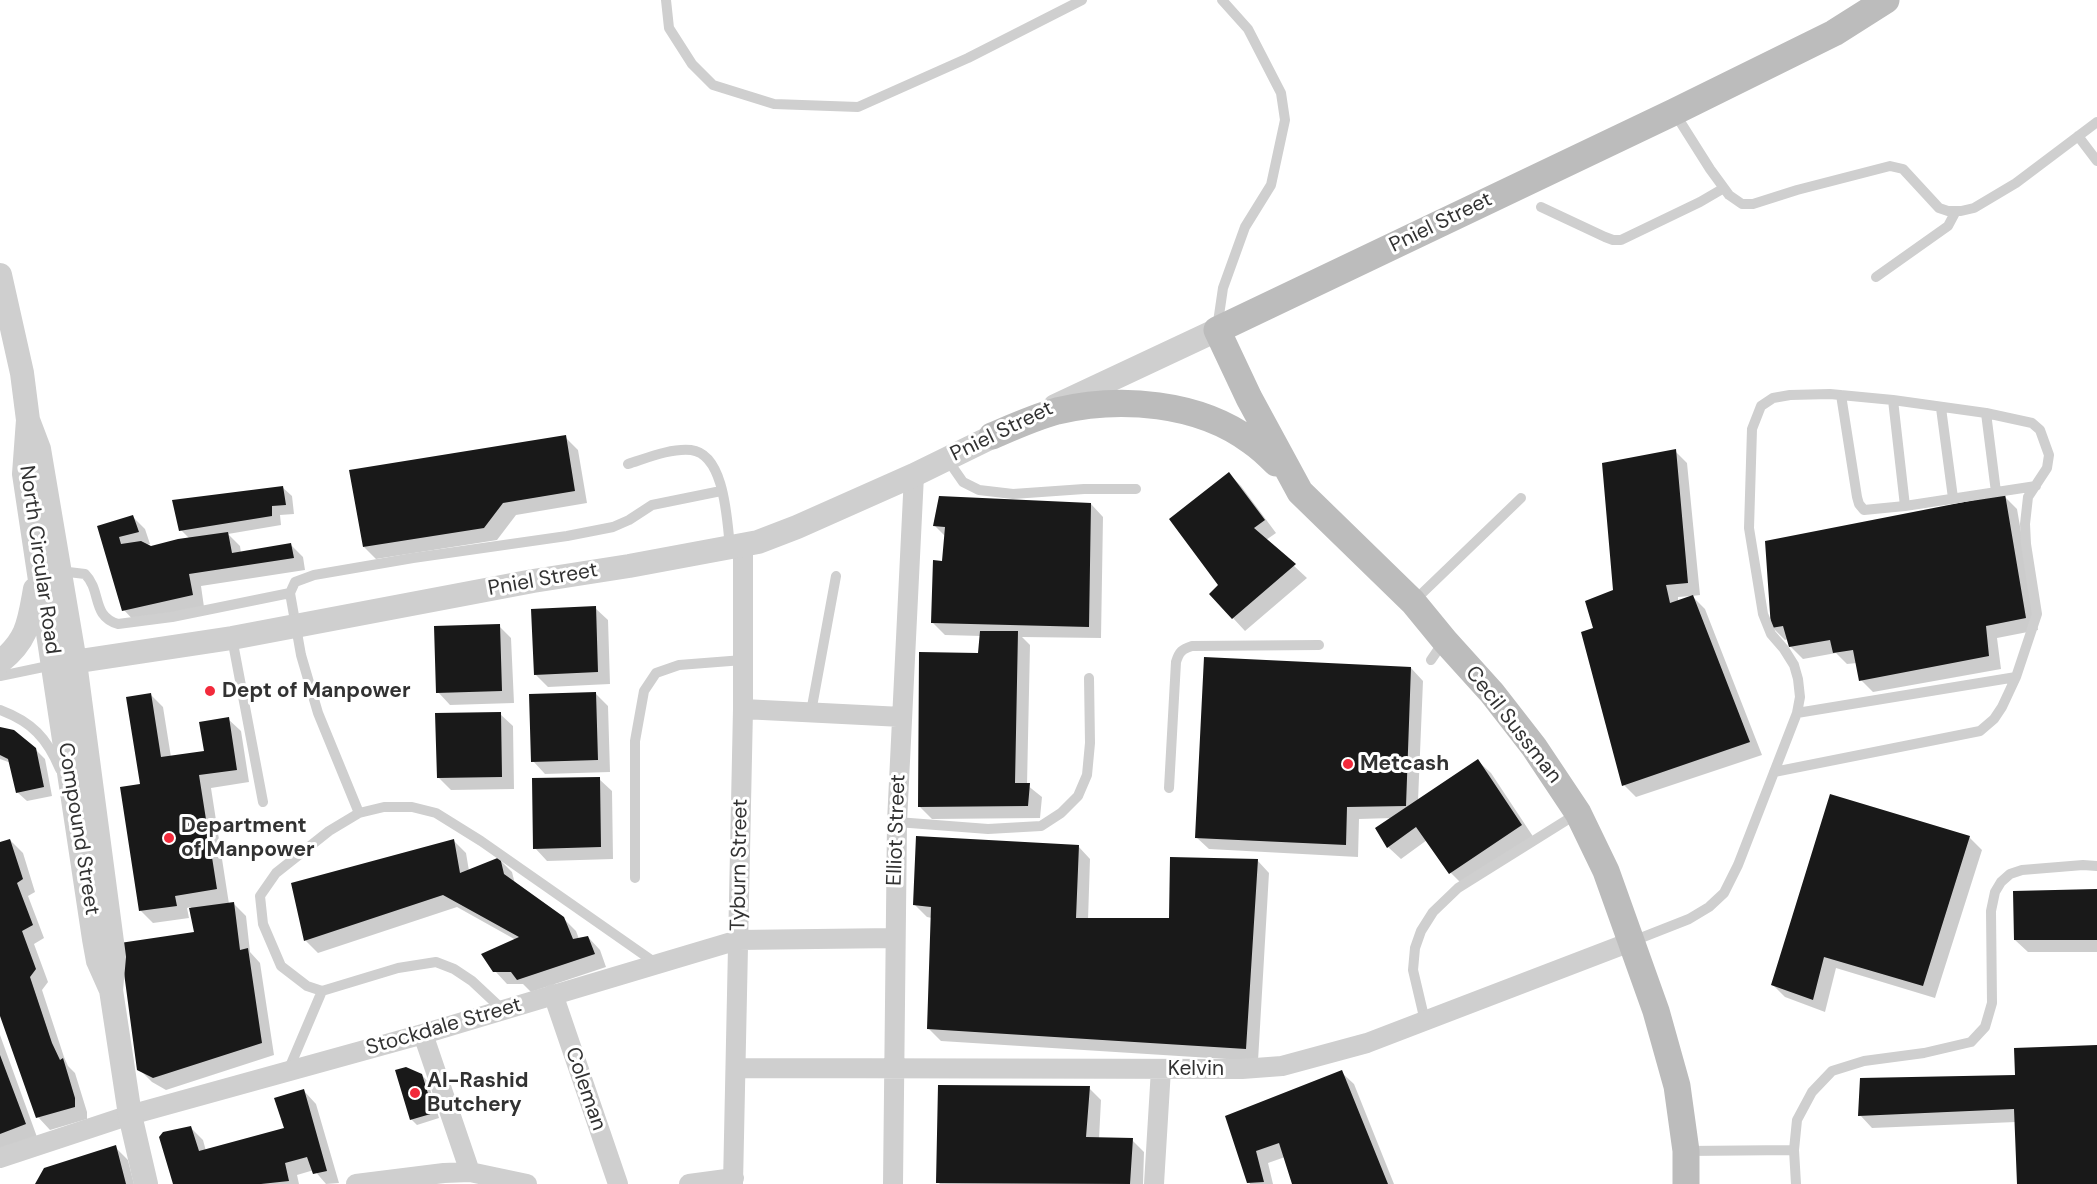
<!DOCTYPE html>
<style>
body{margin:0}
canvas{display:block;background:#fff}
</style>
<canvas width="2097" height="1184"></canvas>
<script>
const c = document.querySelector('canvas').getContext('2d');
c.lineJoin = 'round';
function fillPath(path, color) { c.fillStyle = color; c.fill(path, 'evenodd'); }
function strokePath(path, color, width, dash) { c.strokeStyle = color; c.lineWidth = width; c.lineCap = dash ? 'butt' : 'round'; c.setLineDash(dash || []); c.stroke(path); }
function drawText(font, color, halo, rows, align = 'center') {
  c.font = font + ' "DM Sans",sans-serif'; c.lineWidth = 6; c.setLineDash([]); c.textBaseline = 'middle'; c.strokeStyle = halo; c.fillStyle = color; for (const [text, x, y, turn = 0] of rows) {
    c.save(); c.translate(x, y); c.rotate((+turn || 0) * Math.PI / 180); c.textAlign = isNaN(turn) ? turn : align; if (halo) c.strokeText(text, 0, 0); c.fillText(text, 0, 0); c.restore();
  }
}
fillPath(new Path2D(`
 M 565,437 L 578,450 L 587,503 L 516,515 L 497,540 L 376,559 L 364,547 Z
 M 1675,451 L 1687,463 L 1700,595 L 1692,596 L 1705,609 L 1762,755 L 1636,797 L 1624,785 L 1595,629 L 1615,591 ZM 1691,596 L 1691,597 L 1678,601 L 1678,597 Z
 M 1229,474 L 1241,486 L 1276,533 L 1266,540 L 1307,578 L 1245,631 L 1233,618 L 1220,586 Z
 M 282,487 L 292,496 L 294,514 L 280,515 L 281,525 L 228,534 L 240,546 L 241,553 L 290,544 L 303,557 L 305,570 L 201,586 L 204,607 L 136,623 L 124,610 L 99,527 L 132,516 L 145,529 L 150,544 L 146,545 L 151,548 L 190,539 L 181,530 Z
 M 2004,496 L 2017,509 L 2038,630 L 1997,638 L 2001,669 L 1873,692 L 1861,680 L 1857,663 L 1847,664 L 1836,653 L 1803,659 L 1790,646 L 1788,639 L 1785,640 L 1772,627 Z
 M 1091,504 L 1103,517 L 1101,638 L 1022,637 L 1030,645 L 1027,785 L 1042,797 L 1040,818 L 932,819 L 920,807 L 980,654 L 981,636 L 945,635 L 933,623 L 944,562 L 946,537 L 935,526 Z
 M 595,608 L 608,620 L 610,684 L 548,687 L 535,674 Z
 M 499,626 L 511,638 L 514,703 L 450,705 L 438,692 Z
 M 1411,668 L 1423,681 L 1418,801 L 1478,761 L 1491,773 L 1534,838 L 1463,885 L 1451,873 L 1427,840 L 1401,859 L 1388,847 L 1392,818 L 1359,819 L 1358,857 L 1209,849 L 1196,837 Z
 M 150,694 L 163,707 L 171,757 L 205,752 L 228,719 L 241,731 L 249,782 L 211,788 L 229,904 L 233,903 L 246,916 L 250,952 L 260,963 L 274,1055 L 166,1090 L 152,1082 L 139,1069 L 196,933 L 191,907 L 187,908 L 189,918 L 153,923 L 141,911 L 142,786 Z
 M 596,694 L 608,706 L 610,772 L 545,774 L 533,761 Z
 M 500,714 L 513,726 L 514,789 L 451,790 L 438,777 Z
 M 0,729 L 35,749 L 45,759 L 52,796 L 27,801 L 17,792 L 11,763 L 0,759 Z
 M 599,779 L 612,791 L 613,859 L 547,861 L 535,848 Z
 M 1969,837 L 1982,850 L 1935,998 L 1836,968 L 1825,1012 L 1785,997 L 1772,984 Z
 M 10,840 L 23,853 L 35,892 L 28,896 L 44,938 L 34,944 L 48,982 L 42,990 L 64,1057 L 68,1066 L 75,1073 L 87,1112 L 87,1119 L 50,1130 L 38,1117 L 0,844 Z
 M 453,840 L 466,853 L 469,871 L 499,859 L 512,872 L 515,884 L 563,918 L 576,931 L 579,939 L 588,937 L 600,950 L 606,967 L 531,992 L 523,984 L 507,984 L 495,971 L 516,940 L 457,907 L 318,953 L 306,941 L 293,884 Z
 M 1078,846 L 1090,859 L 1088,920 L 1170,919 L 1257,860 L 1269,873 L 1258,1061 L 941,1041 L 928,1028 L 932,918 L 927,917 L 914,904 Z
 M 2097,891 L 2097,952 L 2028,952 L 2015,940 Z
 M 0,1035 L 37,1137 L 0,1151 Z
 M 2097,1046 L 2097,1184 L 2019,1184 L 2016,1122 L 1872,1128 L 1860,1115 L 2017,1076 Z
 M 1341,1072 L 1354,1084 L 1394,1184 L 1294,1184 L 1285,1157 L 1268,1163 L 1273,1184 L 1250,1184 L 1227,1117 Z
 M 422,1075 L 428,1082 L 439,1118 L 417,1125 L 411,1119 Z
 M 1089,1088 L 1101,1100 L 1099,1139 L 1132,1140 L 1144,1152 L 1143,1184 L 940,1184 L 938,1182 Z
 M 304,1091 L 316,1104 L 339,1183 L 326,1184 L 314,1170 L 297,1175 L 299,1184 L 175,1184 L 190,1127 L 203,1140 L 206,1151 L 286,1129 Z
 M 115,1147 L 128,1160 L 134,1184 L 37,1184 Z`), '#0003');
fillPath(new Path2D(`
 M 566,435 L 575,491 L 503,503 L 484,528 L 363,547 L 349,470 Z
 M 1676,449 L 1688,583 L 1666,585 L 1670,603 L 1693,595 L 1750,742 L 1622,786 L 1581,632 L 1593,628 L 1585,601 L 1613,590 L 1602,463 Z
 M 1229,472 L 1265,520 L 1254,528 L 1296,564 L 1232,619 L 1209,594 L 1218,585 L 1169,519 Z
 M 283,486 L 286,505 L 272,506 L 272,516 L 179,531 L 172,500 Z
 M 2005,494 L 2026,618 L 1986,626 L 1989,656 L 1859,681 L 1853,650 L 1833,653 L 1830,640 L 1789,647 L 1783,626 L 1771,628 L 1765,541 Z
 M 939,496 L 1091,503 L 1089,627 L 931,623 L 933,560 L 942,561 L 945,527 L 933,526 Z
 M 133,515 L 139,532 L 119,537 L 121,544 L 141,541 L 151,546 L 178,539 L 228,532 L 232,553 L 291,543 L 294,558 L 189,574 L 193,595 L 122,611 L 97,526 Z
 M 596,606 L 598,672 L 534,675 L 531,609 Z
 M 500,624 L 502,691 L 436,693 L 434,626 Z
 M 980,631 L 1018,631 L 1015,783 L 1030,783 L 1028,806 L 918,807 L 919,652 L 978,653 Z
 M 1204,657 L 1411,667 L 1406,806 L 1347,807 L 1346,845 L 1195,838 Z
 M 596,692 L 598,760 L 531,762 L 529,694 Z
 M 151,693 L 161,757 L 204,751 L 199,722 L 229,717 L 237,770 L 199,775 L 217,889 L 175,896 L 177,906 L 139,911 L 120,787 L 140,784 L 126,697 Z
 M 501,712 L 502,777 L 437,778 L 435,713 Z
 M 0,727 L 14,730 L 36,748 L 44,787 L 16,793 L 8,759 L 0,755 Z
 M 1478,759 L 1522,825 L 1449,874 L 1416,827 L 1387,848 L 1375,828 Z
 M 600,777 L 601,847 L 533,849 L 532,778 Z
 M 1830,794 L 1970,836 L 1923,986 L 1824,957 L 1813,1000 L 1771,985 Z
 M 916,836 L 1079,845 L 1076,918 L 1169,918 L 1170,857 L 1258,859 L 1246,1049 L 927,1029 L 931,907 L 913,905 Z
 M 10,839 L 23,879 L 17,883 L 33,925 L 22,931 L 36,969 L 30,977 L 52,1043 L 60,1060 L 63,1058 L 75,1098 L 75,1107 L 36,1118 L 0,1016 L 0,842 Z
 M 454,839 L 460,873 L 500,857 L 504,874 L 564,917 L 573,939 L 588,936 L 595,954 L 517,980 L 511,972 L 493,972 L 481,954 L 519,937 L 443,895 L 304,941 L 291,883 Z
 M 2097,889 L 2097,940 L 2014,940 L 2013,891 Z
 M 234,902 L 240,950 L 248,948 L 262,1043 L 153,1078 L 137,1070 L 120,943 L 194,932 L 189,908 Z
 M 2097,1045 L 2097,1184 L 2017,1184 L 2014,1109 L 1858,1116 L 1860,1078 L 2015,1075 L 2014,1048 Z
 M 0,1055 L 26,1124 L 0,1134 Z
 M 406,1067 L 422,1074 L 434,1113 L 410,1120 L 395,1070 Z
 M 1342,1070 L 1388,1184 L 1292,1184 L 1279,1143 L 1256,1151 L 1264,1182 L 1247,1183 L 1225,1116 Z
 M 938,1085 L 1090,1086 L 1086,1137 L 1133,1138 L 1130,1184 L 936,1183 Z
 M 304,1089 L 327,1171 L 313,1174 L 307,1157 L 285,1163 L 289,1181 L 261,1184 L 173,1184 L 159,1137 L 163,1132 L 191,1126 L 199,1151 L 284,1128 L 274,1098 Z
 M 116,1145 L 126,1184 L 35,1184 L 44,1168 Z`), '#191919');
strokePath(new Path2D(`
 M 666,0 L 669,28 L 692,64 L 713,85 L 774,104 L 858,107 L 968,58 L 1082,0
 M 1674,112 L 1710,169 L 1729,195 L 1742,204 L 1753,204 L 1797,190 L 1890,166 L 1903,169 L 1939,208 L 1948,211 L 1961,211 L 1974,208 L 2016,183 L 2097,122
 M 2078,136 L 2097,161
 M 1541,207 L 1605,237 L 1613,240 L 1621,240 L 1700,202 L 1724,188
 M 1876,277 L 1948,226 L 1956,211
 M 1217,329 L 1223,288 L 1245,227 L 1271,185 L 1285,120 L 1281,93 L 1248,29 L 1222,0
 M 1841,395 L 1857,497 L 1859,504 L 1864,510 L 1905,506 L 2036,486
 M 1893,400 L 1905,506
 M 1941,408 L 1953,498
 M 1986,413 L 1996,492
 M 947,459 L 963,482 L 979,490 L 1013,494 L 1084,489 L 1136,489
 M 628,464 C 647,458 671,448 691,450 C 725,454 727,521 730,547
 M 60,571 L 85,574 C 102,591 91,616 118,624 L 172,617 L 290,593
 M 1413,602 L 1521,498
 M 232,638 L 263,802
 M 1431,660 L 1444,641
 M 0,676 L 53,665
 M 0,710 C 32,722 47,738 60,769
 M 811,712 L 836,576
 M 1797,713 L 2016,677
 M 1169,788 L 1176,662 C 1179,652 1182,649 1192,646 L 1319,645
 M 359,813 L 318,713 L 301,655 L 290,593 L 295,582 L 314,575 L 413,558 L 567,536 L 613,527 L 629,520 L 652,505 L 721,491
 M 897,822 L 988,829 L 1041,826 L 1061,813 L 1078,796 L 1087,775 L 1090,743 L 1089,678
 M 635,878 L 635,741 L 644,691 L 656,673 L 679,665 L 743,660
 M 1633,941 L 1689,919 L 1709,907 L 1724,893 L 1738,865 L 1797,713 L 1800,697 L 1798,679 L 1794,665 L 1784,649 L 1771,634 L 1763,614 L 1749,528 L 1752,429 L 1761,406 L 1773,398 L 1790,395 L 1830,394 L 1893,400 L 1986,413 L 2032,423 L 2040,430 L 2049,455 L 2047,468 L 2028,497 L 2025,524 L 2026,544 L 2037,614 L 2016,677 L 2002,707 L 1994,719 L 1980,731 L 1774,772
 M 503,1010 L 472,981 L 454,969 L 436,962 L 398,968 L 322,991 L 307,986 L 281,966 L 263,924 L 260,896 L 276,873 L 329,831 L 359,813 L 384,807 L 412,807 L 436,813 L 481,841 L 657,964
 M 1425,1021 L 1413,970 L 1415,948 L 1421,931 L 1433,912 L 1458,888 L 1578,813
 M 288,1071 L 322,991
 M 1686,1151 L 1794,1150
 M 1796,1184 L 1794,1150 L 1797,1120 L 1812,1092 L 1832,1071 L 1864,1061 L 1924,1053 L 1971,1042 L 1985,1027 L 1992,1003 L 1991,911 L 1995,892 L 2001,882 L 2010,874 L 2022,870 L 2083,865 L 2097,866`), '#cfcfcf', 10);
strokePath(new Path2D(`
 M 743,709 L 902,717
 M 553,994 L 618,1184
 M 423,1034 L 470,1172
 M 736,1068 L 1242,1069 L 1282,1066 L 1367,1043 L 1633,941
 M 0,1158 L 130,1115 L 423,1034 L 738,940 L 895,938
 M 356,1184 L 444,1173 L 470,1172 L 527,1184
 M 689,1184 L 734,1178
 M 733,1184 L 743,709 L 743,545
 M 893,1184 L 897,822 L 914,475
 M 1154,1184 L 1161,1069`), '#cfcfcf', 20);
strokePath(new Path2D(`
 M 0,275 L 22,373 L 28,420 L 24,474 L 94,939 L 98,961 L 110,988
 M 1055,406 L 1217,330
 M 28,420 L 39,449 L 75,662 L 114,957 L 111,990 L 130,1115 L 146,1184
 M 0,662 C 28,640 29,622 35,589
 M 53,665 L 232,638 L 533,581 L 629,566 L 758,542 L 797,527 L 914,475 L 1010,428`), '#cfcfcf', 24);
strokePath(new Path2D(`
 M 992,436 C 1013,427 1035,417 1057,411 C 1120,396 1199,402 1252,442 C 1261,448 1269,456 1276,463
 M 1686,1184 L 1686,1151 L 1677,1086 L 1656,1011 L 1606,871 L 1578,813 L 1534,747 L 1492,693 L 1445,641 L 1413,602 L 1300,492 L 1249,398 L 1217,330 L 1674,112 L 1834,33 L 1886,0`), '#bcbcbc', 27);
for (const [x, y, r, color] of [
 [210,691,6,"#f22a3b"],
 [1348,764,6,"#f22a3b"],
 [169,838,6,"#f22a3b"],
 [415,1093,6,"#f22a3b"]
]) { const dot = new Path2D(); dot.arc(x, y, r, 0, 2 * Math.PI); c.fillStyle = color; c.fill(dot); strokePath(dot, '#fff', 2); }
drawText('21px', '#323232', '#fff', [
 ["Pniel Street",1441,223,-26],
 ["Pniel Street",1002,432,-26],
 ["North Circular Road",39,560,82],
 ["Pniel Street",543,580,-10],
 ["Cecil Sussman",1513,725,52],
 ["Compound Street",78,829,81],
 ["Elliot Street",897,830,-88],
 ["Tyburn Street",740,865,-89],
 ["Stockdale Street",444,1027,-16],
 ["Kelvin",1196,1069],
 ["Coleman",585,1089,71]
]);
drawText('bold 21px', '#323232', '#fff', [
 ["Dept of Manpower",222,691],
 ["Metcash",1360,764],
 ["Department",181,826],
 ["of Manpower",181,850],
 ["Al-Rashid",427,1081],
 ["Butchery",427,1105]
], 'left');
</script>
